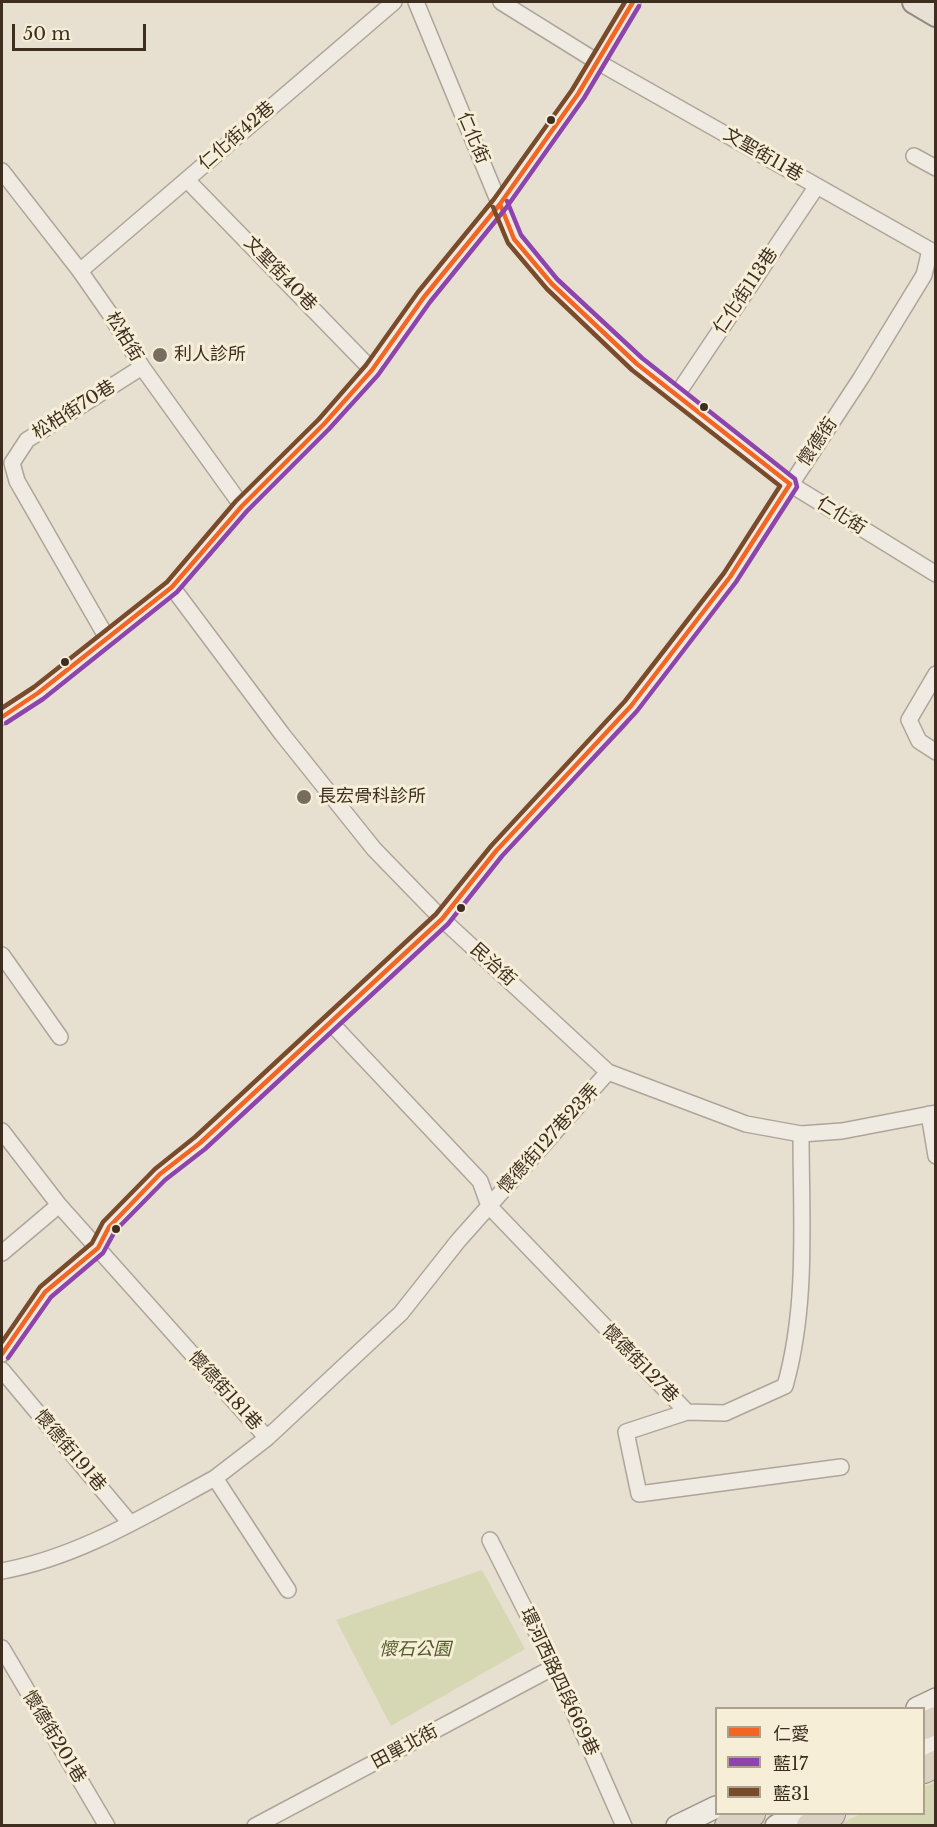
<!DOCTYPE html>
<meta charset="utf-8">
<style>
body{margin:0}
#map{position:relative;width:937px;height:1827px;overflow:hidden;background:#e7e0d1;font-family:"Libre Baskerville","Noto Sans TC",serif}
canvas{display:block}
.frame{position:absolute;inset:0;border:3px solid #3d2e20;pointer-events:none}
.legend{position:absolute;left:715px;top:1707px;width:210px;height:108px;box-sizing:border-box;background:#f7eed8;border:2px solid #ada18e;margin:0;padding:8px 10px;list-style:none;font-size:18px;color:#3d2e20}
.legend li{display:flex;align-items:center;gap:12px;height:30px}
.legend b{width:30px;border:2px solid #ada18e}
.scale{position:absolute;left:12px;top:24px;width:134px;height:27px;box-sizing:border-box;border:3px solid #3d2e20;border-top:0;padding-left:8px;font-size:18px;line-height:21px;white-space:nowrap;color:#3d2e20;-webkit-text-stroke:4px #f7eed8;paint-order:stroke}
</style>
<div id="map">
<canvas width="937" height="1827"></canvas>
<div class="frame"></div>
<ul class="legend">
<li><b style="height:8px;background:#f26522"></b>仁愛</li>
<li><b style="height:8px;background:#8e44ad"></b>藍17</li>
<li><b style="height:8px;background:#7a4b2a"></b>藍31</li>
</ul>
<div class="scale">50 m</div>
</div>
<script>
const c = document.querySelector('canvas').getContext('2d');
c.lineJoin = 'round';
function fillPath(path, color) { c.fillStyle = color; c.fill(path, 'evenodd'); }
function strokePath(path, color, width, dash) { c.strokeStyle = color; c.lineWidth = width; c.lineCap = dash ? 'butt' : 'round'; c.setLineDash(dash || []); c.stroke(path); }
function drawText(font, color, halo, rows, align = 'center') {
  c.font = font + ' "Libre Baskerville","Noto Sans TC",serif'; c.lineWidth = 6; c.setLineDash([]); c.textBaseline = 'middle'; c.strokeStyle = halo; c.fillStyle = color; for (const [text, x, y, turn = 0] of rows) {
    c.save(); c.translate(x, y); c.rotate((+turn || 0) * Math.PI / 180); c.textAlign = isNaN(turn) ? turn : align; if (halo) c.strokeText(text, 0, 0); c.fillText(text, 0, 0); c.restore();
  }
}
fillPath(new Path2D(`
 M 482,1570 L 525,1649 L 391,1726 L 336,1620 Z
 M 935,1782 L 935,1825 L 836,1826 L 860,1814 L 924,1814 L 924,1787 Z`), '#d6d7b3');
const street = new Path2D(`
 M 416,2 L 514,239 L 552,284 L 637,364 L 790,484 L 936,574
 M 914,156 L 936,168
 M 2,171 L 80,271 L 110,314 L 142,367 L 242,506
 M 187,180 L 372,370
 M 80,271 L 394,2
 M 676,396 L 817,186
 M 172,587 L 282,734 L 374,849 L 442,919 L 608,1072 L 746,1124 L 801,1134 L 842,1131 L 936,1113
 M 107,638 L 17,481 L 12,463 L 27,440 L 142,367
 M 936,674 L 909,720 L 919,741 L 936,752
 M 2,717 L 38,693 L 172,587 L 242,506 L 324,424 L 372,370 L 424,297 L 500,204 L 578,94 L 633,2
 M 2,955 L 60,1037
 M 331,1023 L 480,1181 L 489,1206 L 687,1412 L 626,1432 L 639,1494 L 841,1467
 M 929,1114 L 936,1156
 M 2,1131 L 59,1205 L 267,1438 L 215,1478 L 288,1590
 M 2,1253 L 59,1205
 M 2,1354 L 45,1292 L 98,1248 L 109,1227 L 160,1174 L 200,1143 L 442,919 L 496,851 L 620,720 L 730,577 L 861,378 L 924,275 L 930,250 L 596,61 L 501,2
 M 2,1370 L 130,1523
 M 687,1412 L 725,1413 L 785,1386 C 808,1305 801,1218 801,1134
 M 267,1438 L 401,1313 L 458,1241 L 608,1072
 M 490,1540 L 554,1667 L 624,1826
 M 2,1571 C 79,1557 146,1515 215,1478
 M 2,1648 L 107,1826
 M 255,1826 L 554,1667`);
const secondary = new Path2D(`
 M 917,1708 L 936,1699
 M 924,1749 L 936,1743
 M 677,1826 L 716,1807
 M 776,1826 L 797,1814`);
const primary = new Path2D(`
 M 914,2 L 936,15`);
const highway = new Path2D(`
 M 924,1726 L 936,1720
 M 924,1770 L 936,1764
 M 728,1826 L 752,1814
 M 810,1826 L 832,1814`);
strokePath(street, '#ada599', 18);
strokePath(secondary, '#9c958a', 24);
strokePath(primary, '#928b80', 26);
strokePath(highway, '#928b80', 28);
strokePath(street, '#efebe3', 15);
strokePath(secondary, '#efebe3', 21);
strokePath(primary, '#e6e1d4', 22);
strokePath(highway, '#dad1c2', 26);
strokePath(new Path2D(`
 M 2,717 L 38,693 L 172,587 L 242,506 L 324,424 L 372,370 L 424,297 L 500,204 L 578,94 L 633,2
 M 2,1354 L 45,1292 L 98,1248 L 109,1227 L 160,1174 L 200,1143 L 442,919 L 496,851 L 631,706 L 730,577 L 790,484 L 637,364 L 552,284 L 514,239 L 500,204`), '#f26522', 4.5);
strokePath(new Path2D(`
 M 6,723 L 43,699 L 177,592 L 247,511 L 329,429 L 378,375 L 430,302 L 506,208 L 584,98 L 639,6
 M 8,1358 L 51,1297 L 103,1253 L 115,1231 L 165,1180 L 205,1149 L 448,924 L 502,856 L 637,711 L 736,582 L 797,487 L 795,479 L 642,358 L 557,279 L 521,235 L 507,201`), '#8e44ad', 4.5);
strokePath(new Path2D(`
 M 2,708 L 34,687 L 167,582 L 236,501 L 319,419 L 366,365 L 418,292 L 494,199 L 572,90 L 625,2
 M 2,1342 L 40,1287 L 92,1243 L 103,1222 L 155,1169 L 195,1137 L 436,914 L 491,846 L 625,701 L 724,573 L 780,486 L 632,370 L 547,289 L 508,243 L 493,207`), '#7a4b2a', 4.5);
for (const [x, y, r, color] of [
 [551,120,5,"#3d2e20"],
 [160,355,8,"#786c5e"],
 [704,407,5,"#3d2e20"],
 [65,662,5,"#3d2e20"],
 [304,797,8,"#786c5e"],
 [461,908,5,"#3d2e20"],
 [116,1229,5,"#3d2e20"]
]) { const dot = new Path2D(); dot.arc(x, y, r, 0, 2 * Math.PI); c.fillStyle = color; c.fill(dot); strokePath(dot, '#f7eed8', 2); }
drawText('18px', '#3d2e20', '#f7eed8', [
 ["仁化街42巷",237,136,-41],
 ["仁化街",473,138,67],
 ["文聖街11巷",763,155,30],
 ["文聖街40巷",280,274,46],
 ["仁化街113巷",746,291,-56],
 ["松柏街",124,337,59],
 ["松柏街70巷",74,410,-32],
 ["懷德街",818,442,-56],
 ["仁化街",841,516,32],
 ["民治街",493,965,42],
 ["懷德街127巷23弄",549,1139,-48],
 ["懷德街127巷",640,1364,46],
 ["懷德街181巷",225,1391,48],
 ["懷德街191巷",70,1451,50],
 ["環河西路四段669巷",559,1682,65],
 ["懷德街201巷",54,1737,59],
 ["田單北街",405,1747,-28]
]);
drawText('18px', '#3d2e20', '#f7eed8', [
 ["利人診所",174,355],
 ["長宏骨科診所",318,797]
], 'left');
drawText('italic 18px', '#4d5a26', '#f7eed8', [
 ["懷石公園",415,1650]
]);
</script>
